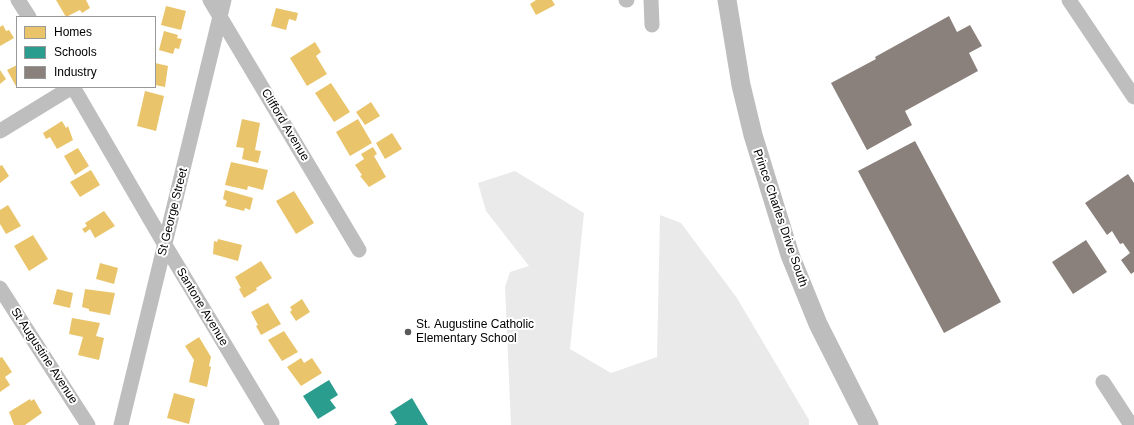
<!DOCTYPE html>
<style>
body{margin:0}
#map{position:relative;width:1134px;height:425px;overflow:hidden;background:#fff;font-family:Arial,sans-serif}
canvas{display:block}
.legend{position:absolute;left:16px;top:16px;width:140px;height:72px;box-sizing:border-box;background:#fff;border:1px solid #999;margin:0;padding:5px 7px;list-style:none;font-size:12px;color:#000}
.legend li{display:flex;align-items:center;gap:8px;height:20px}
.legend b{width:20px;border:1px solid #999}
</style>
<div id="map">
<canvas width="1134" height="425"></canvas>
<ul class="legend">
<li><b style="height:11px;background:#e9c46a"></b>Homes</li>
<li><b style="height:11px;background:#2a9d8f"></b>Schools</li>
<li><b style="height:11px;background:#8a817c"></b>Industry</li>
</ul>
</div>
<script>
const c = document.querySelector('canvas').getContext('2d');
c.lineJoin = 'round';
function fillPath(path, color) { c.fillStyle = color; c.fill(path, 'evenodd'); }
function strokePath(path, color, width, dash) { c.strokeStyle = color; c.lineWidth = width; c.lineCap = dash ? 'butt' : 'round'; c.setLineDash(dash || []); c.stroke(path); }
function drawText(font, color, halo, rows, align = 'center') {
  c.font = font + ' Arial,sans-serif'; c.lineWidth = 4; c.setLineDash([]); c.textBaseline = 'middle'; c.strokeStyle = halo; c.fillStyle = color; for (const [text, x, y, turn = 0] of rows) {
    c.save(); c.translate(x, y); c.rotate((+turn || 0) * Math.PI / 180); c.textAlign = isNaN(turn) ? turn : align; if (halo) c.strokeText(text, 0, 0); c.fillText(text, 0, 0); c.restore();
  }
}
fillPath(new Path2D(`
 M 515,171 L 584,213 L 570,349 L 611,373 L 657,357 L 660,215 L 681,223 L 737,298 L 809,420 L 809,425 L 511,425 L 505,287 L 510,272 L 529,266 L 486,211 L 478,183 Z`), '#eaeaea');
fillPath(new Path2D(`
 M 56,0 L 86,0 L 90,8 L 82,13 L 80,10 L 66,17 Z
 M 536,0 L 552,0 L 555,5 L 536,15 L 530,4 Z
 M 166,6 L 186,11 L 181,30 L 161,25 Z
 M 276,8 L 298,13 L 296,21 L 289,19 L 286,30 L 271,26 Z
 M 3,25 L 6,31 L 9,30 L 14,38 L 0,46 L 0,27 Z
 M 164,31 L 178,35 L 177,38 L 182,39 L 179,49 L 175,48 L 173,54 L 159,50 Z
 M 315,42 L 321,52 L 316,56 L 327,74 L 307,86 L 290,58 Z
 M 155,63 L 168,66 L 165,87 L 155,85 Z
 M 17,65 L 17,88 L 7,70 Z
 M 0,70 L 6,79 L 0,84 Z
 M 331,83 L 350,112 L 334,122 L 315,93 Z
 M 145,91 L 164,96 L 156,131 L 137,126 Z
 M 371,102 L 380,116 L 365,125 L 356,112 Z
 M 242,119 L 260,123 L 255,150 L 261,151 L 258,163 L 242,159 L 244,148 L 236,147 Z
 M 358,119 L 372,143 L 350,156 L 336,132 Z
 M 62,121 L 66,128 L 68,126 L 73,140 L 57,149 L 50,137 L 46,139 L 43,133 Z
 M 392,133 L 402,149 L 385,159 L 376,143 Z
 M 373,147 L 377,154 L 374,156 L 386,177 L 369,187 L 360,176 L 362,175 L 355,165 L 364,159 L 361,154 Z
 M 78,148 L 89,166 L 75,175 L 64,156 Z
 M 231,162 L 268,170 L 263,190 L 248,186 L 247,190 L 225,185 Z
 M 2,165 L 9,176 L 0,183 L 0,166 Z
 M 91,170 L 100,185 L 80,197 L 70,182 Z
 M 225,190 L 253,198 L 250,210 L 245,208 L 244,211 L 225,206 L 227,201 L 223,199 Z
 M 294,191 L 314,223 L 296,234 L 276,201 Z
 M 8,205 L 21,226 L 6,234 L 0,224 L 0,210 Z
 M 104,211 L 115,226 L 95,238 L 90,229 L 85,233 L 82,229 L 87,226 L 85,223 Z
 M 33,235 L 48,259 L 29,271 L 14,246 Z
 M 218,239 L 242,245 L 238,261 L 213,254 L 214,241 L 217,242 Z
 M 261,261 L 272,278 L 256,288 L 257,290 L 244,298 L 239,289 L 241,288 L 235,277 Z
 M 100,263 L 118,268 L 114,284 L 96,279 Z
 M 57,289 L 73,293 L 70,308 L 53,304 Z
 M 85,289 L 115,293 L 110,315 L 89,311 L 89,309 L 82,307 Z
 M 302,299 L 310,312 L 296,321 L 290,312 L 292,310 L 290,307 Z
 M 268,303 L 281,324 L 261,335 L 256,326 L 258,325 L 251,312 Z
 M 72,318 L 100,323 L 96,336 L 104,338 L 99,360 L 78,355 L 83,337 L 69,334 Z
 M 284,331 L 298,352 L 282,361 L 268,340 Z
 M 199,337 L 211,357 L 209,366 L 211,367 L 207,387 L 189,382 L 194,360 L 185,346 Z
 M 2,357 L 12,372 L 5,377 L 10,385 L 0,392 L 0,358 Z
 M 301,358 L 304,363 L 312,358 L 322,373 L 301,386 L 287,367 Z
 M 174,393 L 195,399 L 189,424 L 167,418 Z
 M 30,399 L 31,401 L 34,399 L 42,413 L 25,425 L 14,425 L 9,412 Z`), '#e9c46a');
fillPath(new Path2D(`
 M 329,380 L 338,395 L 330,400 L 336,408 L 318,419 L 303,396 Z
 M 412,398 L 428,425 L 394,425 L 397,423 L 390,412 Z`), '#2a9d8f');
fillPath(new Path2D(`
 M 949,16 L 957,32 L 970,25 L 982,46 L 969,53 L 978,71 L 905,111 L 912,125 L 867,150 L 831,83 L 876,59 L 875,57 Z
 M 915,141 L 1001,302 L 944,333 L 858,171 Z
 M 1128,174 L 1134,183 L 1134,272 L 1131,274 L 1121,260 L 1130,253 L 1123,243 L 1120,244 L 1112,231 L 1107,235 L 1085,203 Z
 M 1086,240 L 1107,272 L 1073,294 L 1052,262 Z`), '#8a817c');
strokePath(new Path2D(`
 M 18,0 L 29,17
 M 210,0 L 359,250
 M 626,0 L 627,0
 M 651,0 L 652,25
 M 1069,0 L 1134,97
 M 73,87 L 165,245 L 272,423
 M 0,131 L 72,87
 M 0,288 L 88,425
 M 1103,382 L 1131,425
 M 121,425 L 224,0`), '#bebebe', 15);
strokePath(new Path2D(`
 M 727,0 L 741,85 L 753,135 L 790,255 L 818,324 L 869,425`), '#bdbdbd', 19);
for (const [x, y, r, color] of [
 [408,332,4,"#595959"]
]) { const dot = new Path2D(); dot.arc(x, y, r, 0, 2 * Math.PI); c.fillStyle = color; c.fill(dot); strokePath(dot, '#fff', 1.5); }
drawText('12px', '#000', '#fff', [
 ["Clifford Avenue",285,125,59],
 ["St George Street",173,212,-76],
 ["Prince Charles Drive South",780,218,71],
 ["Santone Avenue",202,307,59],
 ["St Augustine Avenue",44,356,57]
]);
drawText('12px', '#000', '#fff', [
 ["St. Augustine Catholic",416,325],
 ["Elementary School",416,339]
], 'left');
</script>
